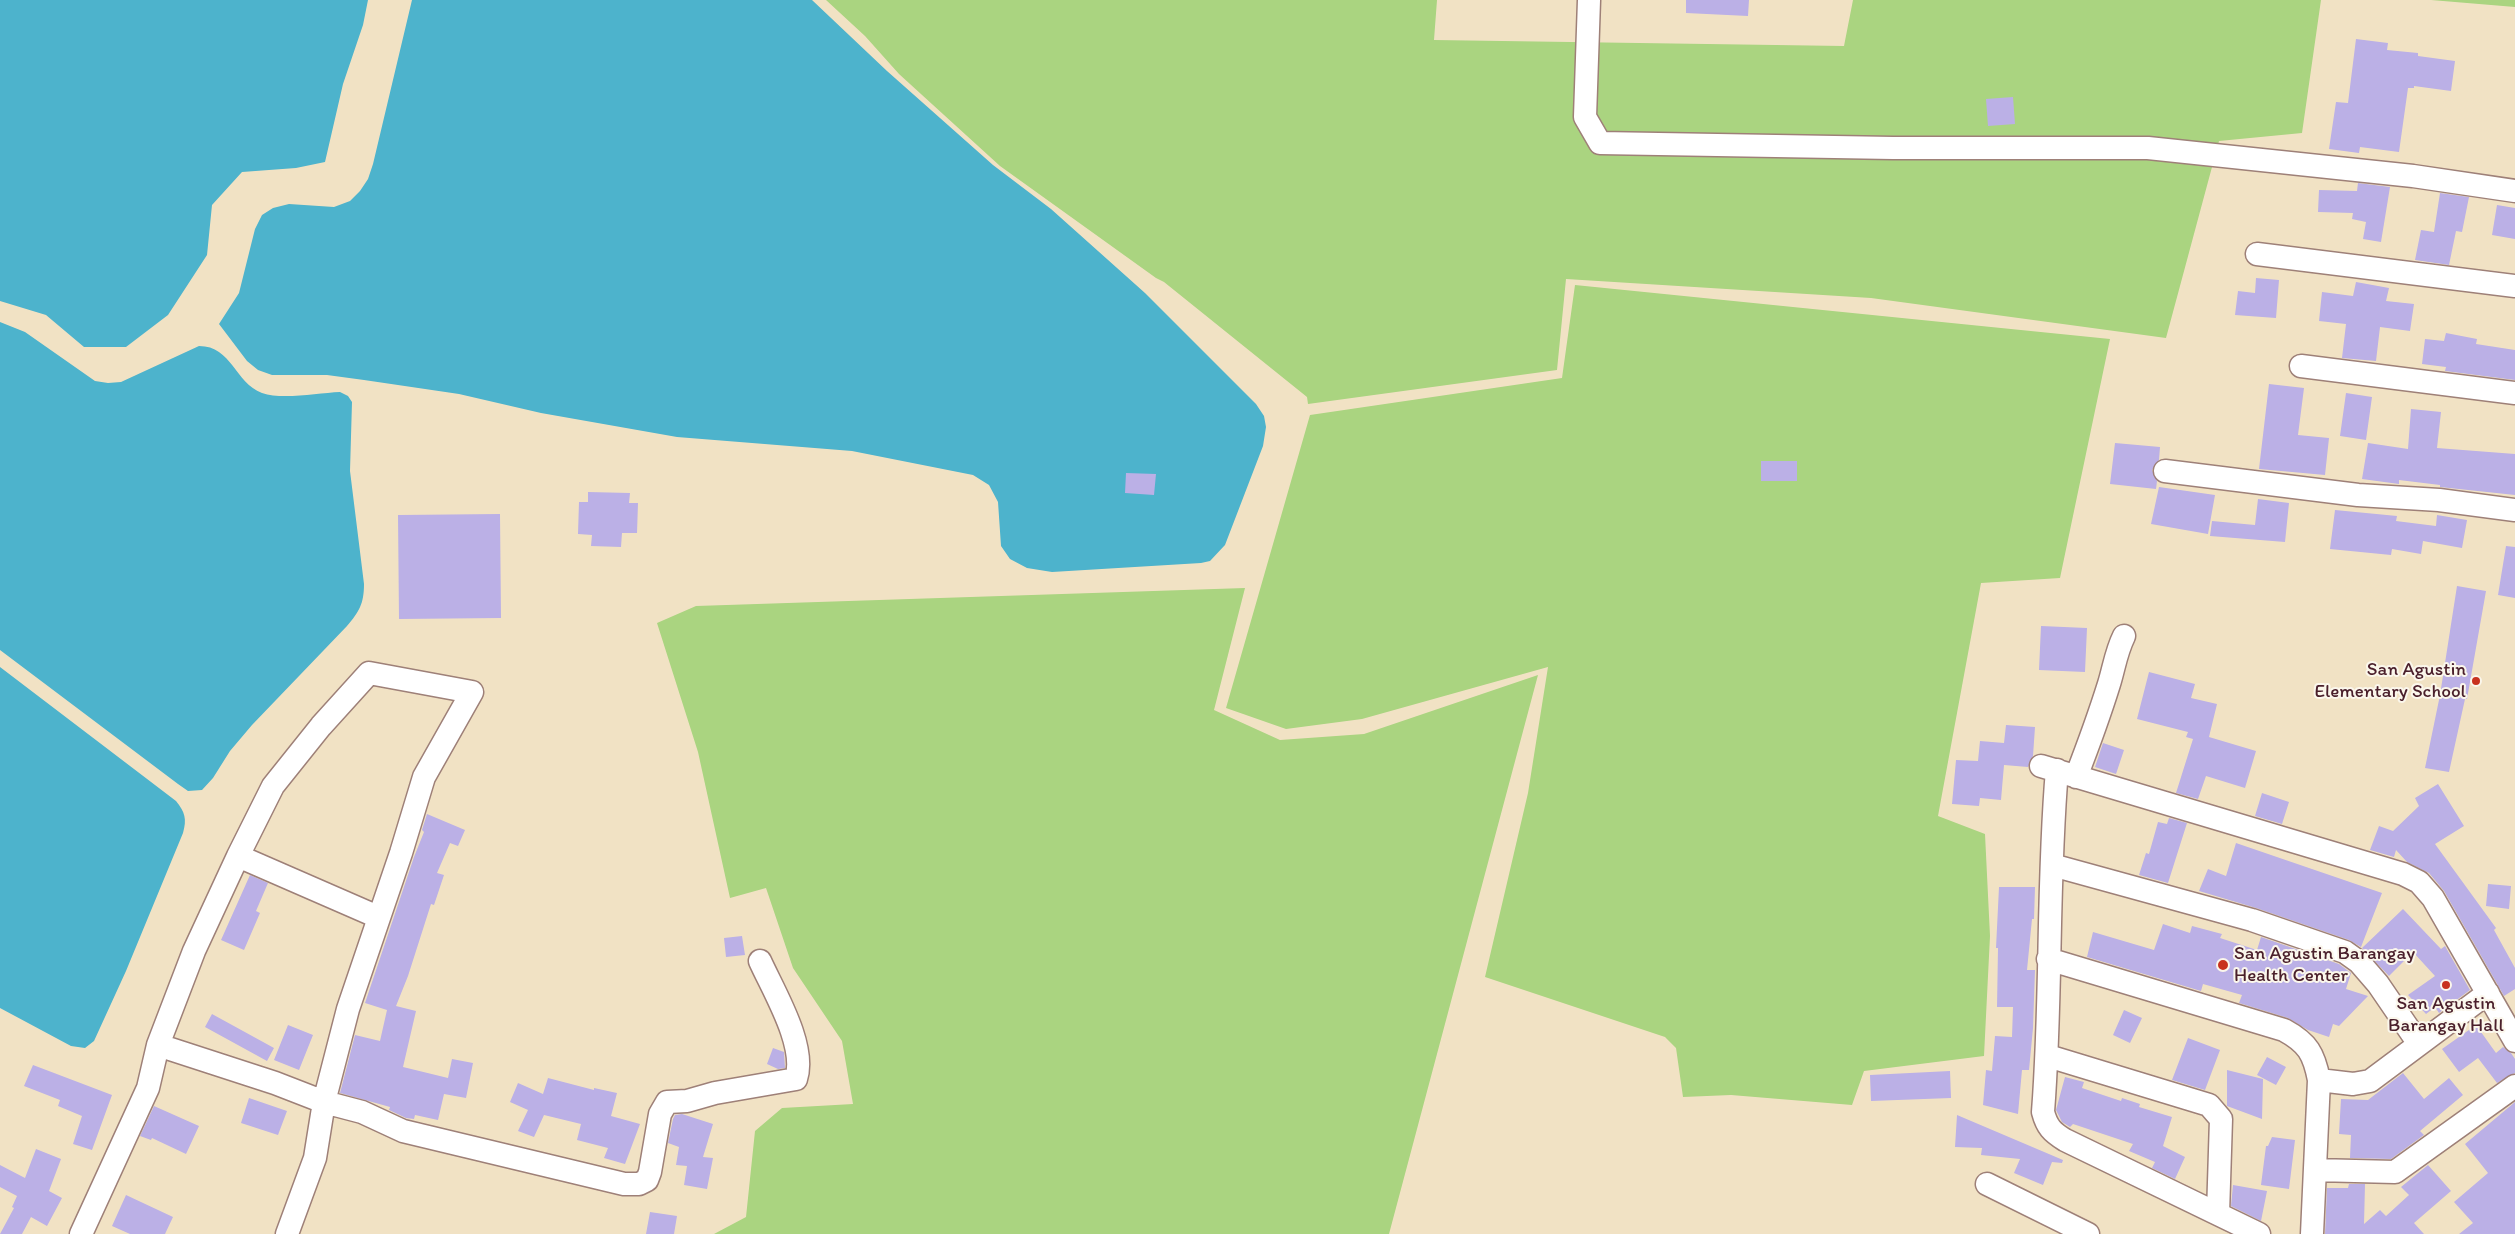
<!DOCTYPE html>
<style>
body{margin:0}
canvas{display:block;background:#f1e2c4}
</style>
<canvas width="2515" height="1234"></canvas>
<script>
const c = document.querySelector('canvas').getContext('2d');
c.lineJoin = 'round';
function fillPath(path, color) { c.fillStyle = color; c.fill(path, 'evenodd'); }
function strokePath(path, color, width, dash) { c.strokeStyle = color; c.lineWidth = width; c.lineCap = dash ? 'butt' : 'round'; c.setLineDash(dash || []); c.stroke(path); }
function drawText(font, color, halo, rows, align = 'center') {
  c.font = font + ' Itim,sans-serif'; c.lineWidth = 4; c.setLineDash([]); c.textBaseline = 'middle'; c.strokeStyle = halo; c.fillStyle = color; for (const [text, x, y, turn = 0] of rows) {
    c.save(); c.translate(x, y); c.rotate((+turn || 0) * Math.PI / 180); c.textAlign = isNaN(turn) ? turn : align; if (halo) c.strokeText(text, 0, 0); c.fillText(text, 0, 0); c.restore();
  }
}
fillPath(new Path2D(`
 M 826,0 L 1437,0 L 1434,40 L 1844,46 L 1853,0 L 2321,0 L 2302,133 L 2219,141 L 2166,338 L 1871,298 L 1566,279 L 1557,370 L 1308,404 L 1307,397 L 1164,282 L 1156,278 L 1000,166 L 899,74 L 865,36 Z
 M 2431,0 L 2515,0 L 2515,7 Z
 M 1575,285 L 2110,339 L 2060,578 L 1981,583 L 1938,816 L 1985,834 L 1990,936 L 1984,1056 L 1864,1071 L 1852,1105 L 1731,1095 L 1683,1097 L 1676,1048 L 1665,1037 L 1485,977 L 1528,793 L 1548,667 L 1362,719 L 1286,729 L 1226,708 L 1310,415 L 1562,378 Z
 M 1245,588 L 1214,710 L 1280,740 L 1364,734 L 1538,675 L 1389,1234 L 714,1234 L 746,1217 L 755,1131 L 782,1108 L 853,1104 L 842,1041 L 793,968 L 766,888 L 730,898 L 698,752 L 657,623 L 696,606 Z`), '#aad480');
fillPath(new Path2D(`
 M 0,0 L 368,0 L 363,25 L 343,84 L 325,162 L 296,168 L 242,172 L 212,205 L 207,255 L 168,315 L 126,347 L 84,347 L 46,315 L 0,301 Z
 M 412,0 L 812,0 L 887,71 L 993,165 L 1051,209 L 1145,293 L 1256,404 L 1264,416 L 1266,427 L 1263,446 L 1225,545 L 1210,561 L 1201,563 L 1052,572 L 1027,568 L 1010,559 L 1001,546 L 998,502 L 989,485 L 973,475 L 852,451 L 677,437 L 541,413 L 459,394 L 364,380 L 327,375 L 272,375 L 258,370 L 247,361 L 219,324 L 239,293 L 255,229 L 262,215 L 273,208 L 289,204 L 334,207 L 350,201 L 360,191 L 368,179 L 373,164 Z
 M 0,322 L 25,332 L 95,381 L 108,383 L 121,382 L 199,346 C 232,346 235,383 262,393 C 282,400 318,393 340,392 L 348,396 L 352,402 L 350,471 L 364,584 C 364,604 359,612 347,626 L 252,725 L 230,751 L 213,778 L 202,790 L 188,791 L 178,784 L 0,650 Z
 M 0,667 L 176,801 C 185,812 187,819 183,833 L 126,971 L 94,1041 L 85,1048 L 71,1046 L 0,1008 Z`), '#4db3cc');
fillPath(new Path2D(`
 M 1686,0 L 1749,0 L 1748,16 L 1686,13 Z
 M 2356,39 L 2388,43 L 2387,50 L 2418,53 L 2418,56 L 2455,61 L 2451,91 L 2414,86 L 2414,88 L 2408,88 L 2399,152 L 2360,147 L 2359,153 L 2329,149 L 2336,102 L 2348,103 Z
 M 2013,97 L 2015,124 L 1988,126 L 1986,99 Z
 M 2358,183 L 2390,187 L 2381,242 L 2363,239 L 2366,222 L 2352,219 L 2353,213 L 2318,212 L 2319,190 L 2357,191 Z
 M 2440,193 L 2469,197 L 2462,232 L 2456,231 L 2449,265 L 2415,260 L 2421,230 L 2434,232 Z
 M 2497,205 L 2515,208 L 2515,239 L 2492,235 Z
 M 2256,278 L 2279,280 L 2276,318 L 2235,315 L 2238,291 L 2255,293 Z
 M 2356,282 L 2389,288 L 2386,301 L 2414,304 L 2410,331 L 2380,327 L 2376,361 L 2342,358 L 2346,324 L 2319,321 L 2322,292 L 2353,296 Z
 M 2446,333 L 2477,339 L 2476,344 L 2515,350 L 2515,380 L 2445,371 L 2446,367 L 2422,364 L 2425,339 L 2444,341 Z
 M 2269,384 L 2304,388 L 2298,435 L 2329,438 L 2325,475 L 2259,469 Z
 M 2346,393 L 2372,397 L 2366,440 L 2340,436 Z
 M 2411,409 L 2441,412 L 2437,448 L 2515,454 L 2515,495 L 2440,487 L 2440,485 L 2399,480 L 2399,484 L 2362,479 L 2368,443 L 2408,449 Z
 M 2115,443 L 2160,447 L 2159,460 L 2152,470 L 2157,481 L 2156,489 L 2110,484 Z
 M 1761,461 L 1797,461 L 1797,481 L 1761,481 Z
 M 1126,473 L 1156,474 L 1154,495 L 1125,493 Z
 M 2159,487 L 2215,495 L 2208,534 L 2151,524 Z
 M 588,492 L 630,493 L 629,503 L 638,503 L 637,533 L 622,533 L 621,547 L 591,546 L 592,535 L 578,534 L 579,502 L 588,502 Z
 M 2258,499 L 2289,503 L 2285,542 L 2210,536 L 2212,521 L 2255,525 Z
 M 2335,510 L 2397,516 L 2396,521 L 2436,526 L 2437,515 L 2467,520 L 2462,548 L 2423,541 L 2421,554 L 2392,549 L 2391,555 L 2330,549 Z
 M 500,514 L 501,618 L 399,619 L 398,515 Z
 M 2506,546 L 2515,547 L 2515,598 L 2498,595 Z
 M 2457,586 L 2486,591 L 2467,699 L 2465,699 L 2449,772 L 2425,768 L 2440,695 Z
 M 2041,626 L 2087,628 L 2085,672 L 2039,670 Z
 M 2149,672 L 2195,684 L 2191,698 L 2217,704 L 2209,737 L 2256,751 L 2245,788 L 2206,776 L 2198,799 L 2176,793 L 2193,739 L 2186,737 L 2188,732 L 2137,719 Z
 M 2006,725 L 2035,727 L 2033,756 L 2028,767 L 2004,765 L 2001,800 L 1980,798 L 1979,806 L 1952,804 L 1956,760 L 1978,761 L 1980,741 L 2004,743 Z
 M 2103,743 L 2124,750 L 2116,774 L 2095,767 Z
 M 2438,784 L 2464,826 L 2435,844 L 2496,928 L 2494,930 L 2515,968 L 2515,989 L 2504,996 L 2444,891 L 2429,873 L 2407,862 L 2396,850 L 2394,857 L 2370,850 L 2379,826 L 2393,831 L 2419,806 L 2415,798 Z
 M 2262,793 L 2289,802 L 2282,824 L 2255,816 Z
 M 427,814 L 465,830 L 458,846 L 450,843 L 437,873 L 444,875 L 434,905 L 431,904 L 408,976 L 396,1006 L 416,1011 L 403,1067 L 448,1078 L 452,1059 L 473,1063 L 466,1098 L 444,1094 L 438,1120 L 415,1115 L 414,1119 L 406,1118 L 389,1110 L 390,1107 L 340,1093 L 355,1035 L 380,1041 L 387,1010 L 365,1003 L 414,857 L 424,832 L 422,830 Z
 M 2169,818 L 2187,823 L 2168,883 L 2139,875 L 2146,853 L 2149,854 L 2158,822 L 2167,824 Z
 M 2236,843 L 2382,893 L 2361,947 L 2349,940 L 2256,908 L 2199,891 L 2208,869 L 2226,876 Z
 M 250,875 L 268,883 L 256,911 L 260,913 L 244,950 L 221,940 Z
 M 2488,884 L 2511,886 L 2509,909 L 2486,906 Z
 M 1999,887 L 2035,887 L 2034,919 L 2032,919 L 2027,970 L 2035,970 L 2033,1028 L 2029,1070 L 2022,1070 L 2018,1114 L 1983,1105 L 1986,1070 L 1992,1071 L 1995,1036 L 2012,1037 L 2013,1007 L 1997,1007 L 1998,948 L 1996,948 Z
 M 2403,909 L 2441,949 L 2445,946 L 2470,990 L 2439,1013 L 2435,1007 L 2426,1014 L 2408,995 L 2435,976 L 2413,952 L 2389,976 L 2362,948 Z
 M 2163,924 L 2190,933 L 2192,926 L 2222,934 L 2220,938 L 2257,950 L 2261,937 L 2339,964 L 2351,973 L 2346,989 L 2368,996 L 2339,1026 L 2333,1024 L 2329,1037 L 2308,1030 L 2288,1018 L 2239,1003 L 2242,995 L 2203,984 L 2201,991 L 2087,957 L 2093,932 L 2154,950 Z
 M 742,936 L 745,955 L 726,957 L 724,938 Z
 M 2124,1010 L 2142,1018 L 2130,1043 L 2113,1035 Z
 M 212,1014 L 274,1048 L 267,1061 L 205,1027 Z
 M 288,1025 L 313,1035 L 299,1070 L 274,1060 Z
 M 2476,1025 L 2496,1053 L 2503,1047 L 2511,1053 L 2515,1059 L 2515,1073 L 2497,1083 L 2478,1058 L 2459,1072 L 2442,1049 Z
 M 2188,1038 L 2220,1050 L 2205,1090 L 2172,1080 Z
 M 773,1048 L 784,1052 L 785,1068 L 778,1069 L 767,1064 Z
 M 2267,1057 L 2286,1067 L 2276,1085 L 2257,1075 Z
 M 33,1065 L 112,1095 L 92,1150 L 73,1144 L 82,1116 L 58,1106 L 60,1100 L 24,1086 Z
 M 2227,1070 L 2263,1079 L 2262,1119 L 2227,1106 Z
 M 1950,1071 L 1951,1098 L 1871,1101 L 1870,1075 Z
 M 2403,1073 L 2424,1099 L 2449,1078 L 2463,1095 L 2420,1131 L 2424,1135 L 2391,1159 L 2350,1158 L 2351,1135 L 2339,1134 L 2341,1099 L 2368,1100 Z
 M 2065,1077 L 2084,1082 L 2082,1088 L 2121,1101 L 2122,1098 L 2140,1104 L 2139,1107 L 2172,1117 L 2163,1146 L 2185,1157 L 2175,1179 L 2152,1168 L 2155,1162 L 2129,1151 L 2133,1144 L 2073,1124 L 2070,1127 L 2062,1122 L 2056,1110 Z
 M 548,1078 L 594,1090 L 594,1088 L 617,1093 L 611,1116 L 640,1124 L 625,1164 L 604,1158 L 608,1148 L 577,1140 L 581,1124 L 544,1115 L 534,1137 L 518,1131 L 528,1110 L 510,1102 L 518,1083 L 543,1094 Z
 M 249,1098 L 287,1111 L 278,1135 L 241,1123 Z
 M 2515,1102 L 2515,1234 L 2459,1234 L 2473,1223 L 2454,1202 L 2488,1173 L 2465,1144 Z
 M 154,1106 L 199,1126 L 186,1154 L 152,1138 L 151,1140 L 140,1136 Z
 M 682,1114 L 713,1124 L 703,1157 L 713,1158 L 707,1189 L 684,1185 L 687,1166 L 676,1165 L 679,1147 L 668,1143 L 673,1119 L 675,1115 Z
 M 1957,1115 L 2063,1160 L 2062,1163 L 2052,1162 L 2043,1185 L 2014,1173 L 2020,1159 L 1981,1155 L 1982,1148 L 1955,1147 Z
 M 2272,1137 L 2295,1140 L 2289,1189 L 2261,1185 L 2266,1146 L 2268,1146 Z
 M 36,1149 L 61,1159 L 49,1191 L 62,1198 L 47,1226 L 31,1217 L 22,1234 L 0,1234 L 14,1208 L 12,1207 L 17,1196 L 0,1187 L 0,1165 L 25,1178 Z
 M 2428,1165 L 2451,1191 L 2414,1223 L 2424,1234 L 2325,1234 L 2327,1188 L 2348,1188 L 2349,1184 L 2365,1184 L 2364,1224 L 2380,1210 L 2386,1216 L 2409,1195 L 2401,1187 Z
 M 2233,1185 L 2267,1191 L 2261,1221 L 2231,1206 Z
 M 126,1195 L 173,1217 L 165,1234 L 130,1234 L 112,1226 Z
 M 650,1212 L 677,1216 L 674,1234 L 646,1234 Z`), '#bbb0e6');
const minor = new Path2D(`
 M 1589,0 L 1585,117 L 1600,143 L 1893,148 L 2148,148 L 2413,176 L 2515,191
 M 2257,254 L 2515,286
 M 2301,366 L 2515,393
 M 2165,471 L 2358,495 L 2439,500 L 2515,510
 M 2041,766 L 2403,874 L 2419,882 L 2433,898 L 2515,1041
 M 2057,770 C 2047,884 2052,998 2043,1112 C 2047,1127 2052,1132 2065,1140 L 2259,1234
 M 2076,777 C 2088,746 2099,716 2109,684 C 2114,668 2116,652 2124,636
 M 238,856 L 378,917
 M 2052,865 L 2252,920 L 2345,952 L 2359,962 L 2378,984 L 2419,1044
 M 2048,959 L 2284,1030 C 2308,1043 2314,1054 2319,1080 L 2312,1234
 M 158,1045 L 275,1083 L 324,1102 L 362,1112 L 403,1131 L 624,1184 L 639,1184 L 647,1180 L 650,1172 L 660,1114 L 667,1102 L 687,1101 L 715,1093 L 796,1079 C 807,1046 774,992 760,961
 M 2048,1056 L 2209,1105 L 2221,1119 L 2218,1214
 M 2319,1080 L 2353,1084 L 2370,1081 L 2488,993
 M 2315,1170 L 2395,1172 L 2515,1086
 M 1987,1184 L 2088,1234
 M 81,1234 L 148,1088 L 158,1045 L 194,951 L 238,856 L 273,786 L 321,726 L 369,673 L 472,692 L 424,777 L 401,853 L 348,1009 L 324,1102 L 315,1158 L 287,1234`);
strokePath(minor, '#9e8078', 25);
strokePath(minor, '#fff', 22);
for (const [x, y, r, color] of [
 [2476,681,5,"#c8321e"],
 [2223,965,6,"#c8321e"],
 [2446,985,5,"#c8321e"]
]) { const dot = new Path2D(); dot.arc(x, y, r, 0, 2 * Math.PI); c.fillStyle = color; c.fill(dot); strokePath(dot, '#fbf7ec', 2); }
drawText('19px', '#4a1f2b', '#fbf7ec', [
 ["San Agustin",2466,670],
 ["Elementary School",2466,692],
 ["San Agustin Barangay",2234,954,"left"],
 ["Health Center",2234,976,"left"],
 ["San Agustin",2446,1004,"center"],
 ["Barangay Hall",2446,1026,"center"]
], 'right');
</script>
